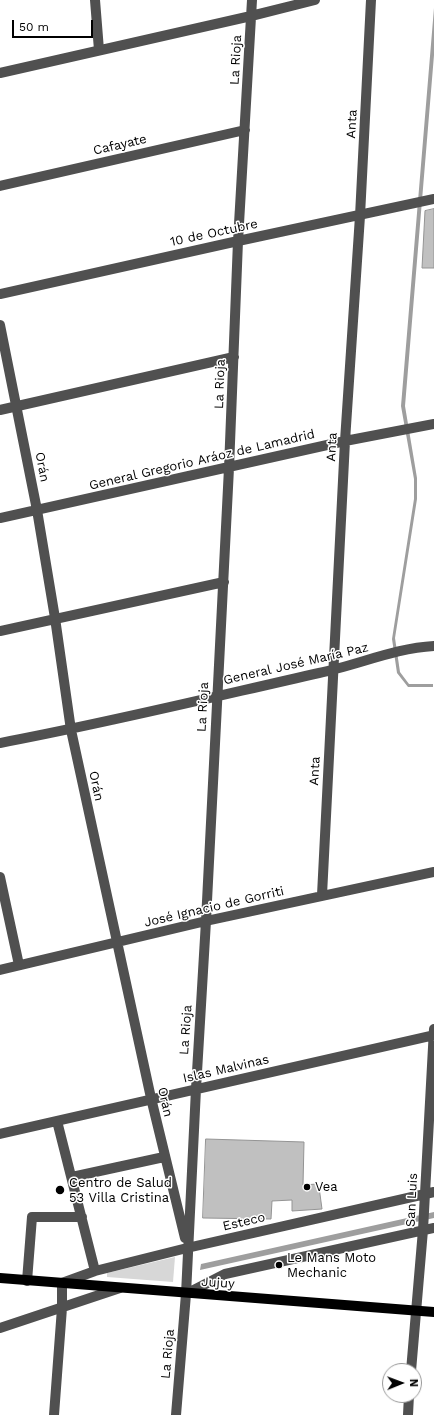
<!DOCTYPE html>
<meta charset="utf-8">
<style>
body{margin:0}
#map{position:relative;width:434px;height:1415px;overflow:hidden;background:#fff;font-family:"Work Sans",sans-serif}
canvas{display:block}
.north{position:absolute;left:382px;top:1363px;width:40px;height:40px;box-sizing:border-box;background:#fff;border:1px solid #999;border-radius:50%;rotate:89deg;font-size:11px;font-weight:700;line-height:16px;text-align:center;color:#000}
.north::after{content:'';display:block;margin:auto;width:14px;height:18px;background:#000;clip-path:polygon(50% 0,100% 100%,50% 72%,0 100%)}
.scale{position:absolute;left:12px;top:20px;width:81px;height:18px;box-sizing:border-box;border:2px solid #000;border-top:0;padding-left:5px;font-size:12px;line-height:14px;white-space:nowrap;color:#000;-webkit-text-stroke:3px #fff;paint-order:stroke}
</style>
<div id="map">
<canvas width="434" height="1415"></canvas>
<div class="north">N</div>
<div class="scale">50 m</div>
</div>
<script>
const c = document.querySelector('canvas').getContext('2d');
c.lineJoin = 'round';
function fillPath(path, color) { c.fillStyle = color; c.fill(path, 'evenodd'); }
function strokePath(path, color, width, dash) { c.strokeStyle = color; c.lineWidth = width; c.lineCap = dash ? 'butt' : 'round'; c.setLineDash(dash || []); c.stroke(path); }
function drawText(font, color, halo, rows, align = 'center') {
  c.font = font + ' "Work Sans",sans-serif'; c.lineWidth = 3; c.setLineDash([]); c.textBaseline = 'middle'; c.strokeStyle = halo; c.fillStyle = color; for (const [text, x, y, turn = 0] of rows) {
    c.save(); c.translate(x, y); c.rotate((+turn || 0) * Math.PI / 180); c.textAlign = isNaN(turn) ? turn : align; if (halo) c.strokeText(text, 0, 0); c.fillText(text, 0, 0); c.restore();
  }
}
fillPath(new Path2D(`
 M 175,1257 L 173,1282 L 107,1277 L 107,1273 Z`), '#d7d7d7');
fillPath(new Path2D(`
 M 434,8 L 434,55 L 405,406 L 417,478 L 417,499 L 395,638 L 400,672 L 409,684 L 433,684 L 433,687 L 408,687 L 397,673 L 392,639 L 414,499 L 414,479 L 401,406 Z
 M 434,1212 L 434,1218 L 200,1270 L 201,1264 Z`), '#9e9e9e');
const building = new Path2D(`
 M 434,209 L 434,268 L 422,268 L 425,211 Z
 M 206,1139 L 304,1142 L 303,1185 L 317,1184 L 319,1187 L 322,1209 L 292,1211 L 292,1200 L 272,1201 L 271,1219 L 203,1218 Z`);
fillPath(building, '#c0c0c0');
strokePath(building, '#949494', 1);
strokePath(new Path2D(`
 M 95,0 L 99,50
 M 0,73 L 251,16 L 315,0
 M 0,186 L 245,130
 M 0,294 L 238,241 L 434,199
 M 0,325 L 37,510 L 55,618 L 71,730 L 151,1098 L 185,1238
 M 0,410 L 234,357
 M 0,518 L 345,441 L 434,424
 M 0,631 L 224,582
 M 0,743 C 107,723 213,697 319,673 C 358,665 395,648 434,646
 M 0,877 L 19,965
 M 322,895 L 345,441 L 360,216 L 371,0
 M 0,970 L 206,921 L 434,872
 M 57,1121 L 95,1271
 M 0,1134 L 434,1035
 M 72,1177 L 164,1157
 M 27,1281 L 32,1217 L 82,1217
 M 186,1294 L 225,1274 L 434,1228
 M 0,1328 L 120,1288
 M 411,1371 L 423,1230 L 434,1029
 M 54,1415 L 62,1308 L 62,1283 L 95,1271 L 187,1248 L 434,1192
 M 176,1415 L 186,1294 L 196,1089 L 206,921 L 229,468 L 238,241 L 252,0
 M 408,1415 L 409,1395`), '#505050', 10);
strokePath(new Path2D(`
 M 0,1278 L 434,1312`), '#000', 10);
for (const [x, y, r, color] of [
 [307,1187,4,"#000"],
 [60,1190,5,"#000"],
 [279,1265,4,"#000"]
]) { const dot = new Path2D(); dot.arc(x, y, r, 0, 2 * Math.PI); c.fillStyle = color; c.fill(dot); strokePath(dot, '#fff', 1.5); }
drawText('13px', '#000', '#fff', [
 ["La Rioja",236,60,-87],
 ["Anta",352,124,-87],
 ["Cafayate",120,145,-13],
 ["10 de Octubre",214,233,-12],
 ["La Rioja",220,384,-88],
 ["Anta",332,447,-87],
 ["General Gregorio Aráoz de Lamadrid",202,460,-13],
 ["Orán",42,467,79],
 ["General José María Paz",296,664,-13],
 ["La Rioja",203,707,-87],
 ["Anta",315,771,-87],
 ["Orán",96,786,78],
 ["José Ignacio de Gorriti",214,907,-13],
 ["La Rioja",186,1030,-86],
 ["Islas Malvinas",226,1069,-13],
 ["Orán",165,1102,77],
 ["San Luis",412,1200,-87],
 ["Esteco",244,1222,-13],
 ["Jujuy",218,1283,4],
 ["La Rioja",168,1354,-85]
]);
drawText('13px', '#000', '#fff', [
 ["Centro de Salud",69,1183],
 ["53 Villa Cristina",69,1198],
 ["Vea",315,1187],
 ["Le Mans Moto",287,1258],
 ["Mechanic",287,1273]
], 'left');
</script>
